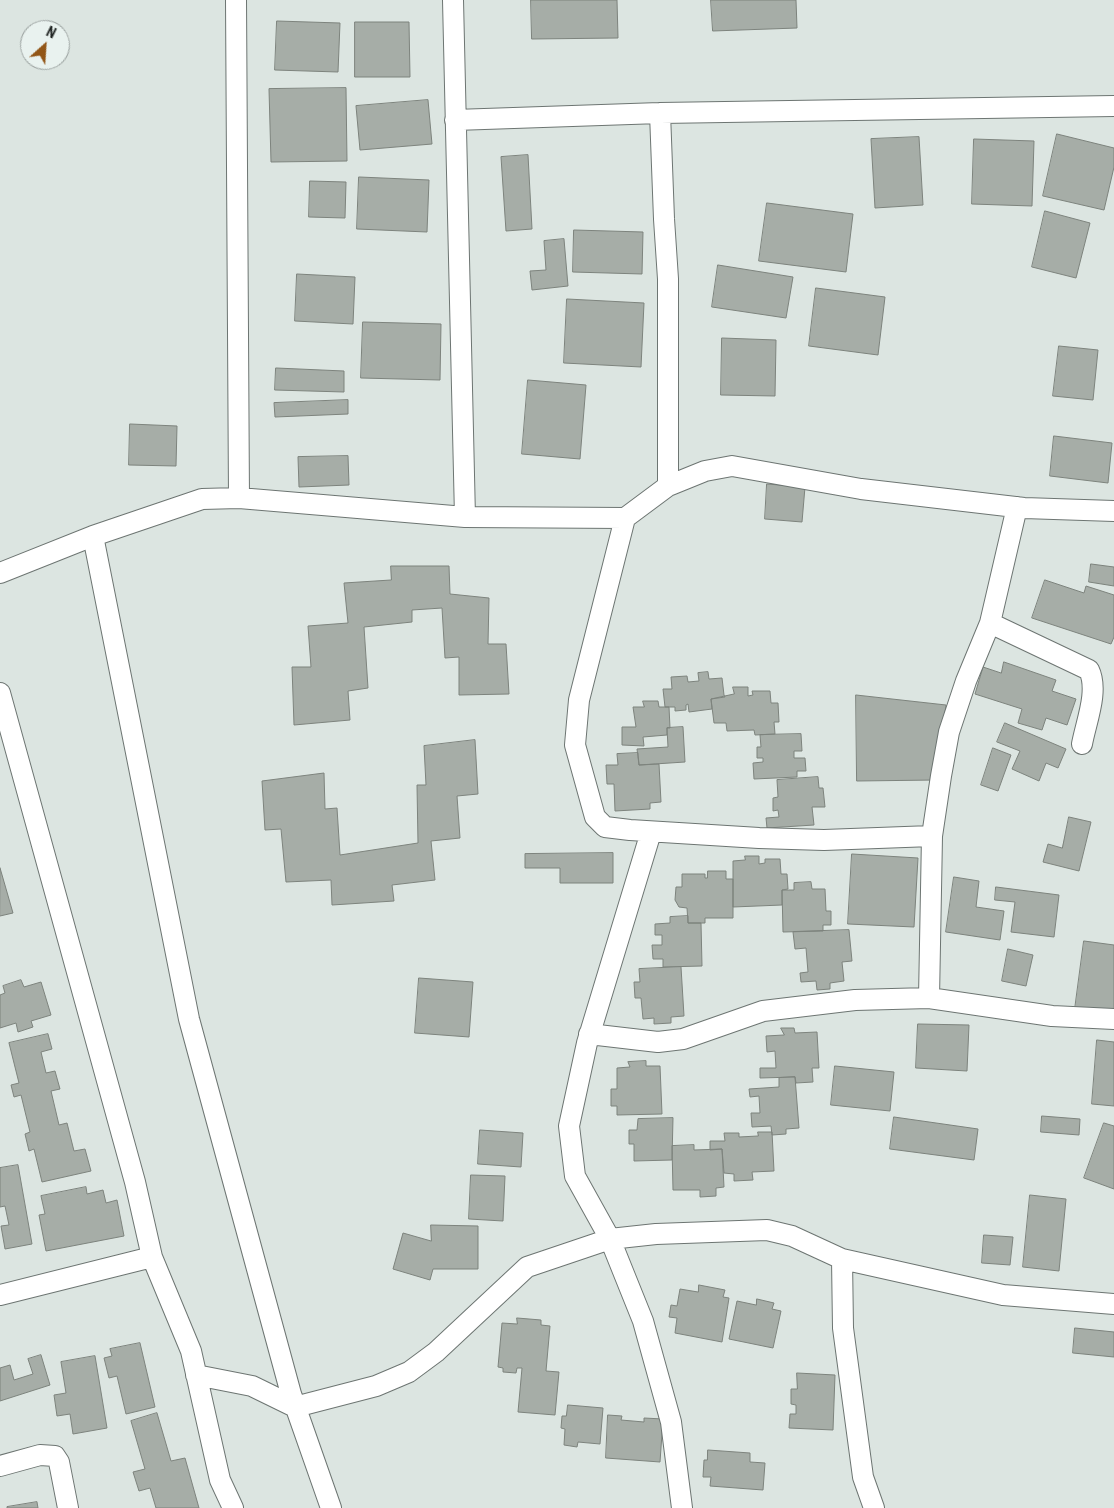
<!DOCTYPE html>
<style>
body{margin:0}
#map{position:relative;width:1114px;height:1508px;overflow:hidden;background:#dce5e1;font-family:"Roboto Condensed",sans-serif}
canvas{display:block}
.north{position:absolute;left:20px;top:20px;width:50px;height:50px;box-sizing:border-box;background:#e9f2ef;border:1px solid #989f9d;border-radius:50%;rotate:26deg;font-size:14px;font-weight:700;line-height:20px;text-align:center;color:#1f2321}
.north::after{content:'';display:block;margin:auto;width:18px;height:22px;background:#925617;clip-path:polygon(50% 0,100% 100%,50% 72%,0 100%)}
</style>
<div id="map">
<canvas width="1114" height="1508"></canvas>
<div class="north">N</div>
</div>
<script>
const c = document.querySelector('canvas').getContext('2d');
c.lineJoin = 'round';
function fillPath(path, color) { c.fillStyle = color; c.fill(path, 'evenodd'); }
function strokePath(path, color, width, dash) { c.strokeStyle = color; c.lineWidth = width; c.lineCap = dash ? 'butt' : 'round'; c.setLineDash(dash || []); c.stroke(path); }
const building = new Path2D(`
 M 531,0 L 617,0 L 618,38 L 532,39 Z
 M 711,0 L 796,0 L 797,28 L 713,31 Z
 M 277,21 L 340,23 L 338,72 L 275,70 Z
 M 355,22 L 409,22 L 410,77 L 355,77 Z
 M 346,88 L 347,161 L 271,162 L 269,89 Z
 M 428,100 L 432,144 L 360,150 L 356,106 Z
 M 1057,134 L 1114,148 L 1114,167 L 1104,210 L 1043,196 Z
 M 919,137 L 923,205 L 875,208 L 871,139 Z
 M 974,139 L 1034,141 L 1032,206 L 972,204 Z
 M 528,155 L 532,229 L 506,231 L 501,157 Z
 M 359,177 L 429,180 L 427,232 L 357,229 Z
 M 310,181 L 346,182 L 345,218 L 309,217 Z
 M 767,203 L 853,214 L 846,272 L 759,261 Z
 M 1045,211 L 1090,223 L 1076,278 L 1032,267 Z
 M 574,230 L 643,232 L 642,274 L 573,272 Z
 M 564,239 L 568,286 L 532,290 L 530,271 L 546,270 L 544,241 Z
 M 718,265 L 793,277 L 786,318 L 712,307 Z
 M 297,274 L 355,277 L 353,324 L 295,321 Z
 M 816,288 L 885,297 L 878,355 L 809,346 Z
 M 567,299 L 644,303 L 641,367 L 564,363 Z
 M 363,322 L 441,324 L 440,380 L 361,378 Z
 M 722,338 L 776,340 L 775,396 L 721,395 Z
 M 1059,346 L 1098,350 L 1093,400 L 1053,396 Z
 M 276,368 L 344,371 L 344,392 L 275,390 Z
 M 528,380 L 586,385 L 580,459 L 522,454 Z
 M 348,400 L 348,414 L 275,417 L 274,403 Z
 M 130,424 L 177,426 L 176,466 L 129,465 Z
 M 1054,436 L 1112,443 L 1108,483 L 1050,476 Z
 M 348,456 L 349,485 L 299,487 L 298,457 Z
 M 767,484 L 805,487 L 802,522 L 765,519 Z
 M 1091,564 L 1114,567 L 1114,586 L 1089,582 Z
 M 391,566 L 449,566 L 450,594 L 489,598 L 488,644 L 506,644 L 509,694 L 459,695 L 459,657 L 445,658 L 442,608 L 412,610 L 412,622 L 364,627 L 368,688 L 348,691 L 350,720 L 294,725 L 292,667 L 311,667 L 308,626 L 348,623 L 344,583 L 391,580 Z
 M 1045,580 L 1084,593 L 1086,586 L 1114,595 L 1114,637 L 1111,644 L 1032,618 Z
 M 1004,662 L 1056,680 L 1052,691 L 1076,699 L 1067,725 L 1046,718 L 1042,730 L 1018,723 L 1022,709 L 975,694 L 983,667 L 1001,673 Z
 M 708,672 L 709,679 L 722,678 L 724,695 L 725,697 L 711,699 L 712,709 L 689,712 L 688,704 L 686,705 L 686,710 L 675,711 L 675,707 L 665,707 L 663,689 L 672,689 L 671,677 L 687,676 L 688,682 L 699,681 L 698,673 Z
 M 733,687 L 748,687 L 748,696 L 753,695 L 752,691 L 770,691 L 771,703 L 778,703 L 779,722 L 774,722 L 775,734 L 755,735 L 754,730 L 727,731 L 726,723 L 714,723 L 711,699 L 734,694 Z
 M 856,695 L 946,705 L 936,780 L 857,781 Z
 M 643,701 L 658,701 L 659,707 L 669,707 L 670,728 L 667,728 L 667,735 L 643,737 L 644,746 L 622,745 L 622,727 L 636,727 L 633,707 L 644,707 Z
 M 1005,723 L 1066,749 L 1058,768 L 1046,763 L 1039,781 L 1012,769 L 1020,751 L 997,742 Z
 M 683,727 L 685,762 L 639,765 L 637,749 L 668,747 L 667,728 Z
 M 801,734 L 802,751 L 794,751 L 794,758 L 805,758 L 806,771 L 797,771 L 797,777 L 754,779 L 753,763 L 763,762 L 763,758 L 757,758 L 757,747 L 761,747 L 760,735 Z
 M 475,740 L 478,794 L 457,796 L 460,838 L 431,841 L 435,880 L 392,885 L 394,901 L 332,905 L 331,880 L 286,882 L 281,829 L 265,830 L 262,781 L 324,773 L 325,809 L 337,808 L 340,855 L 418,843 L 417,785 L 426,785 L 424,746 Z
 M 993,748 L 1011,755 L 998,791 L 981,785 Z
 M 638,753 L 639,765 L 659,764 L 661,802 L 650,803 L 650,809 L 615,811 L 614,784 L 607,784 L 606,765 L 618,765 L 617,754 Z
 M 818,777 L 819,788 L 823,788 L 825,807 L 812,807 L 814,825 L 767,828 L 766,818 L 779,817 L 778,810 L 773,811 L 773,798 L 778,797 L 777,780 Z
 M 1069,817 L 1091,822 L 1079,871 L 1043,862 L 1048,844 L 1062,848 Z
 M 613,853 L 613,883 L 560,883 L 560,868 L 525,868 L 525,854 Z
 M 852,854 L 918,858 L 914,927 L 848,924 Z
 M 745,856 L 759,856 L 759,864 L 765,863 L 765,859 L 780,859 L 781,874 L 787,874 L 788,889 L 782,890 L 782,905 L 733,907 L 733,861 L 745,860 Z
 M 0,868 L 13,913 L 0,916 Z
 M 708,871 L 726,871 L 726,879 L 733,879 L 733,918 L 705,918 L 705,923 L 688,923 L 687,908 L 679,907 L 675,900 L 676,887 L 682,887 L 682,874 L 705,874 L 705,878 L 707,878 Z
 M 954,877 L 979,881 L 976,907 L 1004,911 L 1000,940 L 946,932 Z
 M 811,882 L 812,889 L 825,889 L 826,911 L 831,911 L 831,925 L 823,925 L 823,931 L 783,932 L 782,890 L 794,890 L 794,883 Z
 M 996,887 L 1059,895 L 1054,937 L 1011,932 L 1015,902 L 995,900 Z
 M 688,916 L 688,923 L 701,923 L 702,966 L 663,967 L 663,959 L 653,959 L 652,945 L 662,945 L 662,935 L 655,935 L 655,924 L 670,923 L 670,917 Z
 M 849,930 L 852,961 L 842,962 L 844,981 L 830,983 L 830,989 L 817,990 L 816,981 L 801,982 L 800,973 L 808,972 L 806,948 L 795,949 L 793,932 Z
 M 1084,941 L 1114,945 L 1114,1014 L 1075,1009 Z
 M 1008,949 L 1033,955 L 1026,986 L 1002,981 Z
 M 681,967 L 684,1016 L 671,1017 L 671,1023 L 654,1024 L 654,1018 L 643,1019 L 641,998 L 635,998 L 634,982 L 640,982 L 639,969 Z
 M 419,978 L 473,982 L 469,1037 L 415,1033 Z
 M 21,980 L 24,987 L 41,982 L 51,1015 L 31,1021 L 33,1027 L 18,1032 L 16,1023 L 0,1028 L 0,995 L 5,993 L 3,986 Z
 M 918,1024 L 969,1025 L 967,1071 L 916,1068 Z
 M 781,1028 L 794,1028 L 795,1033 L 817,1032 L 819,1068 L 812,1068 L 813,1082 L 796,1083 L 795,1077 L 760,1078 L 760,1068 L 776,1068 L 775,1051 L 767,1052 L 766,1036 L 784,1035 Z
 M 48,1034 L 52,1049 L 41,1052 L 46,1073 L 55,1071 L 60,1089 L 51,1091 L 59,1125 L 67,1123 L 74,1151 L 85,1149 L 91,1171 L 42,1182 L 34,1149 L 29,1151 L 25,1134 L 30,1132 L 21,1095 L 14,1097 L 11,1085 L 19,1083 L 9,1043 Z
 M 1097,1040 L 1114,1042 L 1114,1106 L 1092,1104 Z
 M 646,1061 L 646,1066 L 660,1066 L 662,1114 L 617,1115 L 617,1106 L 611,1106 L 611,1089 L 617,1089 L 617,1068 L 630,1067 L 628,1062 Z
 M 835,1066 L 894,1072 L 890,1111 L 831,1105 Z
 M 795,1077 L 799,1128 L 786,1129 L 786,1134 L 772,1135 L 771,1126 L 752,1127 L 751,1113 L 760,1113 L 759,1096 L 750,1097 L 749,1089 L 779,1087 L 779,1078 Z
 M 1042,1116 L 1080,1119 L 1079,1135 L 1041,1132 Z
 M 894,1117 L 978,1129 L 974,1160 L 890,1149 Z
 M 673,1118 L 672,1160 L 634,1161 L 634,1144 L 629,1144 L 629,1130 L 637,1130 L 638,1119 Z
 M 1104,1123 L 1114,1126 L 1114,1189 L 1084,1178 Z
 M 480,1130 L 523,1133 L 521,1167 L 478,1164 Z
 M 758,1132 L 772,1132 L 774,1171 L 752,1172 L 753,1180 L 734,1181 L 734,1174 L 724,1173 L 722,1149 L 710,1150 L 710,1141 L 725,1141 L 724,1133 L 739,1133 L 739,1137 L 758,1136 Z
 M 694,1145 L 694,1150 L 722,1149 L 724,1187 L 716,1188 L 716,1196 L 700,1197 L 700,1190 L 673,1190 L 672,1146 Z
 M 18,1165 L 32,1244 L 5,1249 L 1,1226 L 9,1225 L 5,1206 L 0,1207 L 0,1168 Z
 M 471,1175 L 505,1176 L 503,1221 L 469,1219 Z
 M 86,1187 L 87,1194 L 103,1190 L 106,1203 L 117,1200 L 124,1236 L 46,1251 L 39,1215 L 45,1214 L 41,1196 Z
 M 1030,1195 L 1066,1199 L 1059,1271 L 1023,1267 Z
 M 431,1225 L 478,1226 L 478,1269 L 433,1269 L 430,1280 L 393,1269 L 403,1233 L 431,1241 Z
 M 984,1235 L 1013,1237 L 1010,1265 L 982,1263 Z
 M 699,1285 L 725,1290 L 723,1297 L 729,1298 L 722,1342 L 675,1333 L 677,1318 L 669,1317 L 671,1305 L 677,1306 L 680,1289 L 698,1292 Z
 M 757,1299 L 774,1303 L 772,1309 L 781,1311 L 773,1348 L 729,1339 L 737,1301 L 756,1305 Z
 M 517,1318 L 541,1320 L 541,1325 L 550,1326 L 546,1371 L 559,1372 L 555,1415 L 518,1412 L 522,1368 L 517,1368 L 516,1373 L 503,1372 L 503,1368 L 498,1367 L 502,1323 L 517,1324 Z
 M 1075,1328 L 1114,1332 L 1114,1357 L 1073,1353 Z
 M 140,1343 L 155,1407 L 126,1414 L 117,1376 L 109,1378 L 104,1358 L 112,1356 L 110,1349 Z
 M 41,1355 L 50,1385 L 0,1401 L 0,1368 L 10,1365 L 14,1380 L 33,1374 L 28,1359 Z
 M 95,1356 L 107,1428 L 73,1434 L 70,1414 L 57,1416 L 54,1395 L 66,1393 L 61,1362 Z
 M 797,1373 L 835,1375 L 833,1430 L 789,1428 L 790,1414 L 796,1414 L 796,1405 L 791,1404 L 791,1389 L 797,1389 Z
 M 568,1405 L 603,1408 L 600,1444 L 578,1442 L 577,1447 L 564,1445 L 565,1429 L 561,1428 L 562,1416 L 566,1416 Z
 M 157,1413 L 171,1461 L 185,1458 L 199,1508 L 156,1508 L 150,1488 L 139,1491 L 133,1472 L 145,1469 L 131,1421 Z
 M 608,1415 L 622,1416 L 621,1420 L 644,1422 L 644,1418 L 663,1419 L 660,1462 L 606,1458 Z
 M 708,1450 L 750,1453 L 750,1462 L 765,1463 L 763,1490 L 710,1486 L 711,1477 L 703,1477 L 704,1460 L 707,1460 Z
 M 37,1502 L 38,1508 L 7,1508 L 7,1507 Z`);
fillPath(building, '#a6ada7');
strokePath(building, '#7d837d', 1);
const minor = new Path2D(`
 M 236,0 L 239,498
 M 453,0 L 465,517
 M 660,113 L 664,219 L 668,279 L 668,486
 M 455,120 L 660,113 L 1114,106
 M 625,518 L 579,700 L 575,745 L 595,817 L 605,827 L 630,830 L 759,838 L 824,840 L 932,836
 M 93,536 L 189,1019 L 291,1394 L 331,1508
 M 0,573 L 93,536 L 202,499 L 239,498 L 465,517 L 625,518 L 668,486 L 705,471 L 732,466 L 861,489 L 1024,508 L 1114,511
 M 990,623 L 1089,670 C 1099,691 1086,722 1082,744
 M 0,693 L 135,1182 L 152,1257 L 191,1351 L 220,1480 L 233,1508
 M 651,832 L 587,1043 L 569,1126 L 575,1176 L 610,1239 L 643,1321 L 671,1422 L 682,1508
 M 929,998 L 932,836 L 941,776 L 949,732 L 966,681 L 990,623 L 1017,507
 M 589,1034 L 658,1042 L 683,1039 L 763,1011 L 855,1000 L 929,998 L 1052,1016 L 1114,1019
 M 842,1259 L 843,1328 L 863,1477 L 874,1508
 M 0,1295 L 152,1257
 M 196,1375 L 252,1386 L 295,1407 L 376,1386 L 409,1372 L 436,1352 L 527,1267 L 610,1239 L 656,1234 L 767,1230 L 792,1236 L 842,1259 L 1003,1295 L 1114,1304
 M 0,1466 L 40,1455 L 55,1456 L 59,1462 L 68,1508`);
strokePath(minor, '#6d7572', 22);
strokePath(minor, '#fff', 20);
</script>
